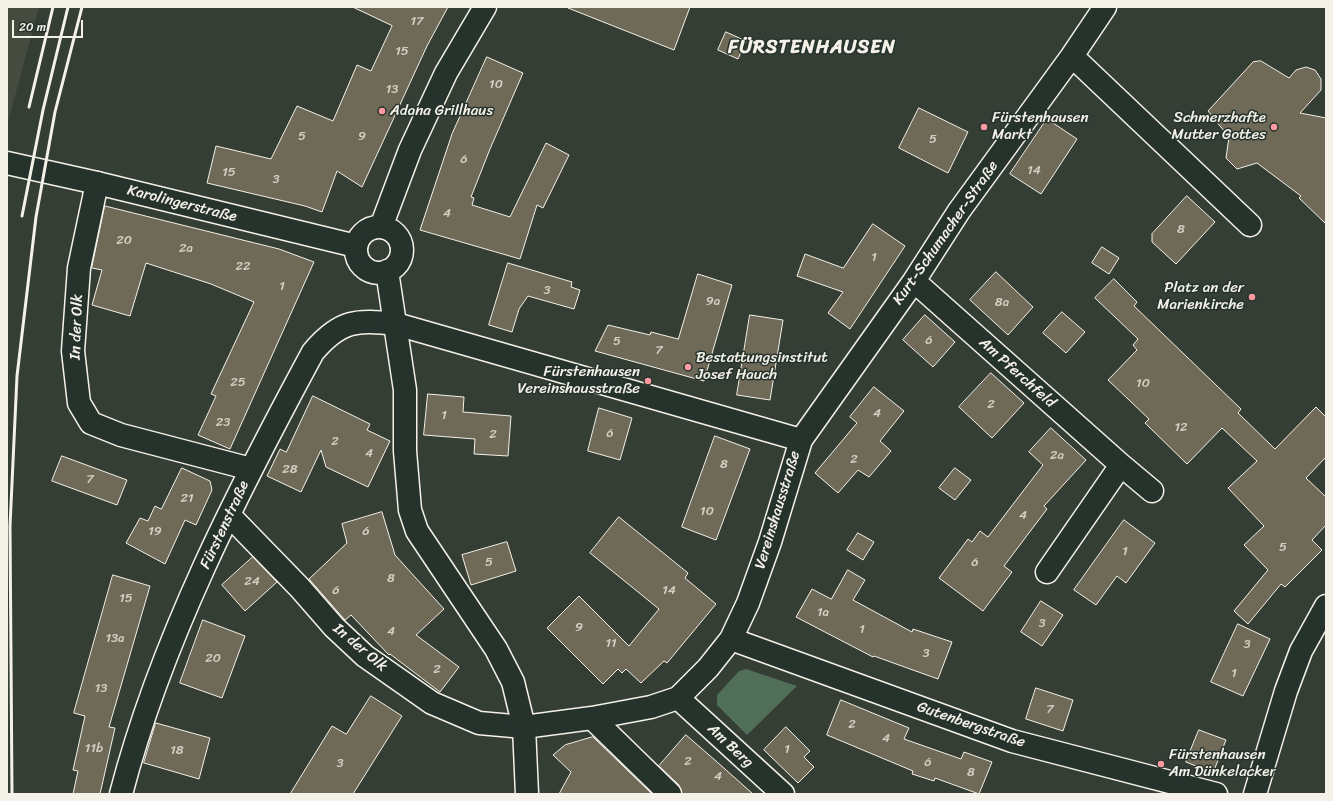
<!DOCTYPE html>
<meta charset="utf-8">
<style>
body{margin:0}
#map{position:relative;width:1333px;height:801px;overflow:hidden;background:#353e35;font-family:Sriracha,sans-serif}
canvas{display:block}
.frame{position:absolute;inset:0;border:8px solid #f4f1e8;pointer-events:none}
.scale{position:absolute;left:12px;top:20px;width:71px;height:18px;box-sizing:border-box;border:2px solid #f4f1e8;border-top:0;padding-left:5px;font-size:12px;line-height:14px;white-space:nowrap;color:#f4f1e8;-webkit-text-stroke:3px #26332d;paint-order:stroke}
</style>
<div id="map">
<canvas width="1333" height="801"></canvas>
<div class="frame"></div>
<div class="scale">20 m</div>
</div>
<script>
const c = document.querySelector('canvas').getContext('2d');
c.lineJoin = 'round';
function fillPath(path, color) { c.fillStyle = color; c.fill(path, 'evenodd'); }
function strokePath(path, color, width, dash) { c.strokeStyle = color; c.lineWidth = width; c.lineCap = dash ? 'butt' : 'round'; c.setLineDash(dash || []); c.stroke(path); }
function drawText(font, color, halo, rows, align = 'center') {
  c.font = font + ' Sriracha,sans-serif'; c.lineWidth = 3; c.setLineDash([]); c.textBaseline = 'middle'; c.strokeStyle = halo; c.fillStyle = color; for (const [text, x, y, turn = 0] of rows) {
    c.save(); c.translate(x, y); c.rotate((+turn || 0) * Math.PI / 180); c.textAlign = isNaN(turn) ? turn : align; if (halo) c.strokeText(text, 0, 0); c.fillText(text, 0, 0); c.restore();
  }
}
fillPath(new Path2D(`
 M 7,7 L 39,7 L 8,122 L 7,122 Z`), '#464b3f');
fillPath(new Path2D(`
 M 746,669 L 797,686 L 747,735 L 717,705 L 717,695 L 739,671 Z`), '#516f58');
const building = new Path2D(`
 M 353,7 L 448,7 L 427,46 L 362,187 L 337,171 L 322,212 L 305,206 L 207,183 L 216,146 L 271,159 L 297,106 L 333,121 L 357,65 L 371,71 L 392,26 Z
 M 568,7 L 690,7 L 674,50 L 568,8 Z
 M 726,32 L 746,41 L 738,59 L 718,50 Z
 M 487,57 L 523,73 L 490,149 L 471,197 L 474,198 L 472,205 L 510,217 L 546,143 L 569,155 L 543,208 L 537,205 L 520,259 L 420,230 L 452,134 Z
 M 1261,61 L 1289,78 L 1296,70 L 1306,67 L 1315,70 L 1321,79 L 1321,90 L 1300,113 L 1326,118 L 1326,224 L 1299,198 L 1301,196 L 1257,163 L 1237,169 L 1226,158 L 1229,137 L 1208,111 L 1253,62 Z
 M 919,108 L 968,132 L 948,173 L 899,148 Z
 M 1047,119 L 1077,139 L 1041,194 L 1010,174 Z
 M 1187,196 L 1215,222 L 1176,264 L 1152,242 L 1152,234 Z
 M 105,206 L 279,249 L 314,262 L 230,449 L 198,435 L 216,396 L 211,394 L 254,302 L 211,284 L 146,263 L 130,316 L 92,305 L 102,270 L 92,268 Z
 M 873,224 L 905,246 L 850,329 L 828,313 L 843,292 L 797,276 L 805,254 L 843,268 Z
 M 1102,247 L 1119,258 L 1109,274 L 1092,263 Z
 M 508,263 L 572,282 L 571,287 L 580,290 L 574,309 L 528,296 L 519,309 L 512,332 L 489,325 Z
 M 996,272 L 1033,307 L 1008,335 L 970,300 Z
 M 698,274 L 732,285 L 704,381 L 595,351 L 608,325 L 650,335 L 651,332 L 678,339 Z
 M 1114,279 L 1137,302 L 1134,306 L 1241,409 L 1238,413 L 1275,449 L 1316,407 L 1326,417 L 1326,457 L 1306,478 L 1326,497 L 1326,525 L 1312,540 L 1322,550 L 1285,587 L 1281,584 L 1248,624 L 1234,611 L 1268,570 L 1244,545 L 1264,526 L 1228,488 L 1257,461 L 1222,428 L 1187,464 L 1145,423 L 1149,419 L 1108,380 L 1137,350 L 1133,345 L 1138,339 L 1095,298 Z
 M 1062,312 L 1085,332 L 1066,353 L 1043,333 Z
 M 750,315 L 783,320 L 770,400 L 737,395 Z
 M 925,315 L 955,342 L 933,367 L 903,340 Z
 M 991,373 L 1024,403 L 992,438 L 959,407 Z
 M 874,387 L 904,411 L 880,441 L 891,451 L 869,477 L 858,470 L 838,493 L 815,473 L 857,423 L 850,417 Z
 M 428,394 L 464,397 L 463,412 L 511,416 L 508,456 L 474,454 L 475,439 L 424,435 Z
 M 313,396 L 370,424 L 367,430 L 390,441 L 368,487 L 326,467 L 321,450 L 301,492 L 267,476 L 280,449 L 286,452 Z
 M 599,408 L 632,418 L 620,460 L 588,451 Z
 M 1051,428 L 1086,460 L 1044,506 L 1047,509 L 1004,566 L 1012,572 L 983,611 L 939,578 L 968,539 L 972,542 L 980,531 L 988,537 L 1043,465 L 1029,452 Z
 M 715,436 L 750,449 L 716,540 L 682,527 Z
 M 62,456 L 127,480 L 117,505 L 52,481 Z
 M 182,468 L 210,481 L 212,490 L 196,525 L 185,520 L 165,564 L 126,543 L 140,518 L 148,521 L 155,506 L 161,509 Z
 M 955,468 L 971,480 L 955,500 L 939,488 Z
 M 382,512 L 395,555 L 444,609 L 416,635 L 459,667 L 440,692 L 390,654 L 389,655 L 351,615 L 345,620 L 309,579 L 347,543 L 342,524 Z
 M 619,517 L 688,573 L 685,578 L 716,604 L 667,663 L 664,661 L 641,683 L 626,669 L 622,673 L 618,669 L 603,684 L 547,628 L 579,596 L 629,646 L 659,609 L 590,553 Z
 M 1124,520 L 1155,543 L 1126,583 L 1117,576 L 1096,605 L 1074,590 Z
 M 858,533 L 874,542 L 863,560 L 847,550 Z
 M 507,542 L 516,571 L 471,585 L 462,555 Z
 M 253,557 L 277,582 L 245,611 L 222,585 Z
 M 848,570 L 865,580 L 853,600 L 912,632 L 913,629 L 952,642 L 938,679 L 874,656 L 873,657 L 796,617 L 812,589 L 831,599 Z
 M 113,575 L 150,586 L 109,727 L 115,728 L 100,794 L 73,794 L 78,771 L 73,770 L 85,716 L 74,713 Z
 M 1041,601 L 1063,615 L 1042,646 L 1021,632 Z
 M 203,620 L 245,636 L 222,698 L 180,683 Z
 M 1238,624 L 1270,639 L 1243,696 L 1211,682 Z
 M 1036,688 L 1073,700 L 1063,731 L 1026,719 Z
 M 371,696 L 402,716 L 353,794 L 290,794 L 332,726 L 346,734 Z
 M 841,700 L 909,728 L 904,739 L 961,759 L 964,752 L 992,762 L 979,794 L 935,778 L 934,781 L 912,774 L 913,771 L 827,735 Z
 M 156,723 L 210,738 L 199,779 L 144,763 Z
 M 786,727 L 810,751 L 804,757 L 814,767 L 798,783 L 764,750 Z
 M 1199,730 L 1226,740 L 1213,773 L 1186,762 Z
 M 686,735 L 716,761 L 753,794 L 682,794 L 679,785 L 659,766 Z
 M 593,737 L 652,794 L 559,794 L 571,772 L 553,755 L 565,745 Z`);
fillPath(building, '#6f6a57');
strokePath(building, '#f4f1e8', 1);
const minor = new Path2D(`
 M 1072,56 L 1250,225
 M 97,183 L 79,268 L 73,351 L 79,403 L 91,423 L 121,435 L 251,469
 M 914,281 L 1121,465 L 1047,572
 M 801,440 L 914,281 L 959,211 L 1072,56 L 1105,7
 M 1121,465 L 1152,491
 M 731,639 L 1012,741 L 1216,794
 M 678,698 L 783,794
 M 592,718 L 670,794
 M 121,794 C 161,640 238,491 313,352 C 341,319 357,320 396,324 L 801,440 L 770,542 L 748,603 L 731,639 L 708,668 L 678,698 L 651,707 L 592,718 L 524,727 L 479,723 L 432,703 L 365,656 L 334,627 L 300,588 L 229,515
 M 1255,794 L 1286,691 L 1301,651 L 1326,606`);
const tertiary = new Path2D(`
 M 381,227 L 410,150 L 446,73 L 485,7
 M356 250a23 23 0 1 1 46 0a23 23 0 1 1-46 0Z
 M 387,271 L 405,390 L 405,451 L 410,510 L 417,531 L 496,649 L 513,682 L 524,727 L 527,794`);
const secondary = new Path2D(`
 M 7,163 L 97,183 L 356,246`);
strokePath(minor, '#f4f1e8', 25);
strokePath(tertiary, '#f4f1e8', 25);
strokePath(secondary, '#f4f1e8', 25);
strokePath(minor, '#26332d', 22);
strokePath(tertiary, '#26332d', 22);
strokePath(secondary, '#26332d', 22);
strokePath(new Path2D(`
 M 29,107 L 53,7
 M 22,216 L 43,110 L 68,7
 M 12,794 L 10,526 L 17,376 L 36,217 L 55,112 L 82,7`), '#f4f1e8', 3);
for (const [x, y, r, color] of [
 [382,111,4,"#ff9aa2"],
 [984,127,4,"#ff9aa2"],
 [1274,127,4,"#ff9aa2"],
 [1252,297,4,"#ff9aa2"],
 [688,367,4,"#ff9aa2"],
 [648,381,4,"#ff9aa2"],
 [1161,764,4,"#ff9aa2"]
]) { const dot = new Path2D(); dot.arc(x, y, r, 0, 2 * Math.PI); c.fillStyle = color; c.fill(dot); strokePath(dot, '#26332d', 1.5); }
drawText('13px', '#d3cfc4', null, [
 ["17",417,22],
 ["15",402,52],
 ["10",496,85],
 ["13",392,90],
 ["5",302,137],
 ["9",362,137],
 ["5",933,140],
 ["6",464,160],
 ["14",1034,171],
 ["15",229,173],
 ["3",276,180],
 ["4",447,214],
 ["8",1181,230],
 ["20",124,241],
 ["2a",186,249],
 ["1",874,258],
 ["22",243,267],
 ["1",282,287],
 ["3",547,291],
 ["9a",713,302],
 ["8a",1002,303],
 ["6",929,341],
 ["5",617,342],
 ["7",659,351],
 ["25",238,383],
 ["10",1143,384],
 ["2",991,405],
 ["4",877,414],
 ["1",444,416],
 ["23",223,423],
 ["12",1181,428],
 ["6",610,434],
 ["2",493,435],
 ["2",335,442],
 ["4",369,454],
 ["2a",1057,456],
 ["2",854,460],
 ["8",724,465],
 ["28",290,470],
 ["7",90,480],
 ["21",187,499],
 ["10",707,512],
 ["4",1023,516],
 ["19",155,532],
 ["6",366,532],
 ["5",1283,548],
 ["1",1125,552],
 ["5",489,563],
 ["6",975,563],
 ["8",391,579],
 ["24",252,582],
 ["6",336,591],
 ["14",669,591],
 ["15",126,599],
 ["1a",823,613],
 ["3",1042,624],
 ["9",579,628],
 ["1",862,630],
 ["4",391,632],
 ["13a",115,639],
 ["11",611,644],
 ["3",1247,645],
 ["3",926,654],
 ["20",213,659],
 ["2",437,670],
 ["1",1234,674],
 ["13",101,689],
 ["7",1050,710],
 ["2",852,725],
 ["4",886,739],
 ["11b",94,749],
 ["1",787,750],
 ["18",177,751],
 ["2",688,762],
 ["6",928,763],
 ["3",340,764],
 ["8",971,773],
 ["4",718,777]
]);
drawText('15px', '#f4f1e8', '#26332d', [
 ["Adana Grillhaus",390,111],
 ["Fürstenhausen",992,118],
 ["Markt",992,135],
 ["Schmerzhafte",1266,118,"right"],
 ["Mutter Gottes",1266,135,"right"],
 ["Platz an der",1244,288,"right"],
 ["Marienkirche",1244,305,"right"],
 ["Bestattungsinstitut",696,358],
 ["Josef Hauch",696,375],
 ["Fürstenhausen",640,372,"right"],
 ["Vereinshausstraße",640,389,"right"],
 ["Fürstenhausen",1169,755],
 ["Am Dünkelacker",1169,772]
], 'left');
drawText('15px', '#f4f1e8', '#26332d', [
 ["Karolingerstraße",182,204,14],
 ["Kurt-Schumacher-Straße",946,233,-55],
 ["In der Olk",77,327,-88],
 ["Am Pferchfeld",1017,373,42],
 ["Vereinshausstraße",778,510,-73],
 ["Fürstenstraße",225,525,-65],
 ["In der Olk",360,648,40],
 ["Gutenbergstraße",971,725,19],
 ["Am Berg",730,746,43]
]);
c.letterSpacing = '1px';
drawText('bold 19px', '#f4f1e8', '#26332d', [
 ["FÜRSTENHAUSEN",812,48]
]);
c.letterSpacing = '0px';
</script>
